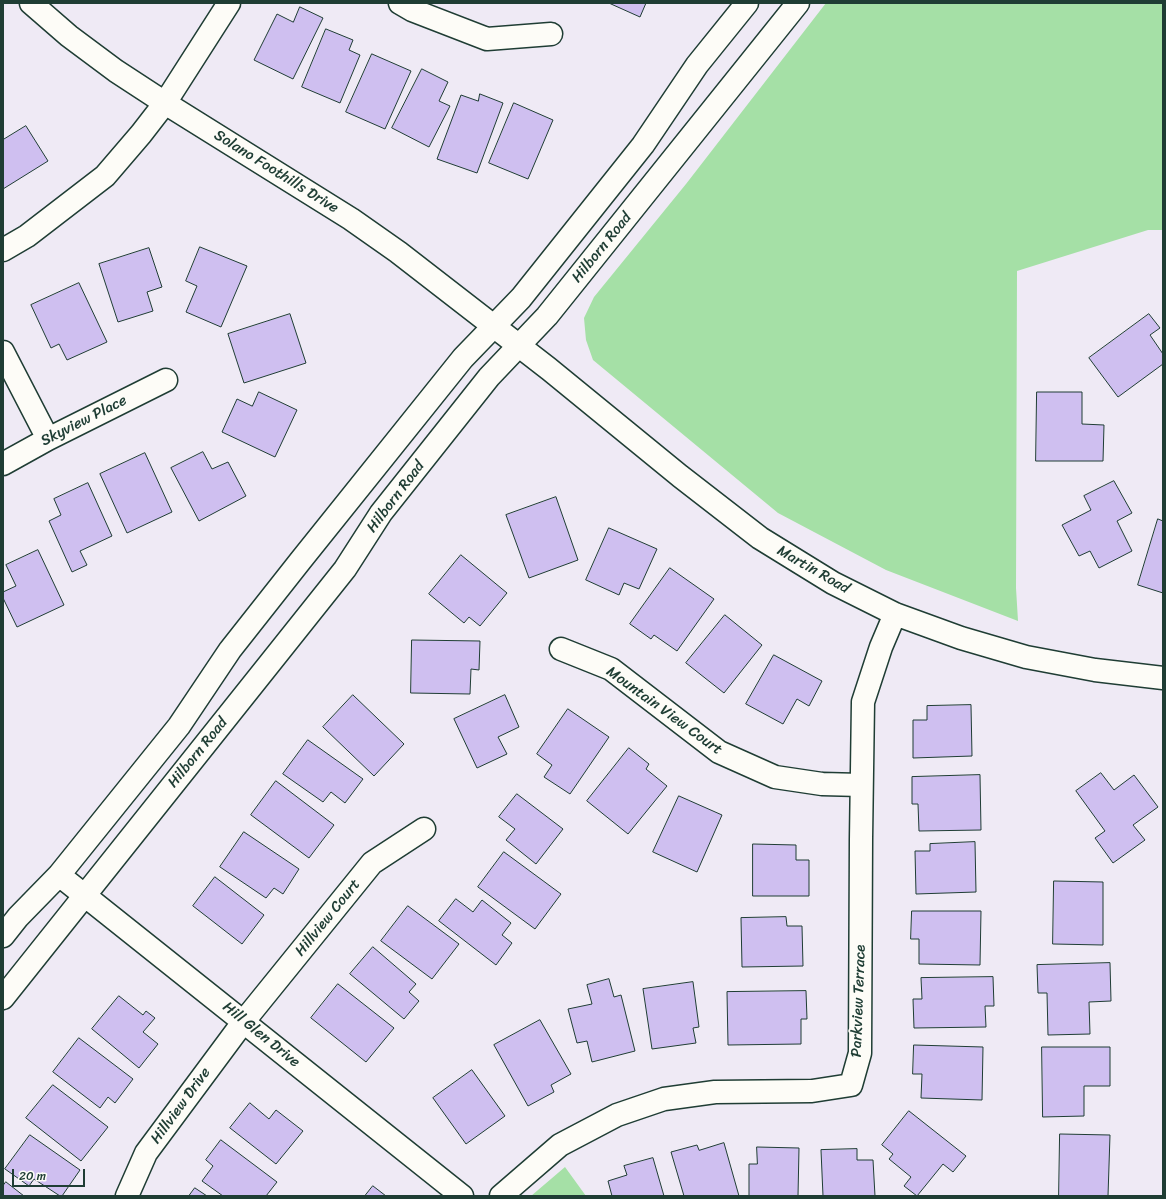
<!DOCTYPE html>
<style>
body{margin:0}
#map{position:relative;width:1166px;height:1199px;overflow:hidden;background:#efeaf5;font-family:Sriracha,sans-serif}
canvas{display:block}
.frame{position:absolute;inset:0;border:4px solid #1f3d34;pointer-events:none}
.scale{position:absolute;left:12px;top:1169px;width:73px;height:18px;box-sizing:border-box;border:2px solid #1f3d34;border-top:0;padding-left:5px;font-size:12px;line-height:14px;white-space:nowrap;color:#1f3d34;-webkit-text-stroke:3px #fdfcf7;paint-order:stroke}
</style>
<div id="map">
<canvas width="1166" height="1199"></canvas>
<div class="frame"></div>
<div class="scale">20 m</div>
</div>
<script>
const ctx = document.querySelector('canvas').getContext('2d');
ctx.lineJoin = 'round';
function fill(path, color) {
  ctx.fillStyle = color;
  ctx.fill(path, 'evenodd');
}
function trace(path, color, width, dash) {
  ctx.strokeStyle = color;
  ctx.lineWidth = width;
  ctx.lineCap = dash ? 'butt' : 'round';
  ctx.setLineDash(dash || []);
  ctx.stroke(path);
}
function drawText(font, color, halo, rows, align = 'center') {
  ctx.font = font + ' Sriracha,sans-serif';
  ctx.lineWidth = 3.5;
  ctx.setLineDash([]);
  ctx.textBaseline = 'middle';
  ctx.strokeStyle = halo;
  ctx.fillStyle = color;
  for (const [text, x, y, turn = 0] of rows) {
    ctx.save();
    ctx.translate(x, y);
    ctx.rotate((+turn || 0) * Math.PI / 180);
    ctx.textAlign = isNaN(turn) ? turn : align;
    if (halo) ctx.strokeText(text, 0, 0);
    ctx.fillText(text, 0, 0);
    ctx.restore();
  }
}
fill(new Path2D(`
 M 826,3 L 1163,3 L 1163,230 L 1148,230 L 1017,271 L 1016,588 L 1018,621 L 886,570 L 778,513 L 593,360 L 586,340 L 584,318 L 594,297 L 686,184 Z
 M 565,1167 L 586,1196 L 531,1196 Z`), '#a5e0a6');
const building = new Path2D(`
 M 612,3 L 646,3 L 640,17 L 611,4 Z
 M 300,7 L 323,18 L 293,79 L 254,60 L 277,14 L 293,22 Z
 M 326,29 L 353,40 L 349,50 L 360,55 L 340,103 L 302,87 Z
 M 372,54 L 411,71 L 385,129 L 346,112 Z
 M 422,69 L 448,82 L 439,101 L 450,106 L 429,147 L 392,128 Z
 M 480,94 L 503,103 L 477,173 L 437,159 L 461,95 L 478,101 Z
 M 514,103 L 553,120 L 528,179 L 489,163 Z
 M 26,126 L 48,161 L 3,189 L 3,140 Z
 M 200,247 L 247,266 L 221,327 L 186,312 L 197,286 L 186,281 Z
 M 149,248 L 162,287 L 147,292 L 153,311 L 118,322 L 99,264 Z
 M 79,283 L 107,342 L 67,360 L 59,344 L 51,348 L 31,305 Z
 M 290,314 L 306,363 L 244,383 L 228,334 Z
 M 1149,314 L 1160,328 L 1150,335 L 1163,354 L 1163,364 L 1118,397 L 1089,358 Z
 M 259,392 L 297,410 L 275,457 L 222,432 L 237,399 L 252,406 Z
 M 1037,392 L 1082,392 L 1082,424 L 1104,425 L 1103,461 L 1036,461 Z
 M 203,452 L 212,469 L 228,462 L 246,496 L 199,521 L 171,468 Z
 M 145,453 L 172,512 L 127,533 L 100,474 Z
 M 1114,481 L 1132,513 L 1117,521 L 1132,551 L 1099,568 L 1090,551 L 1079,556 L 1062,525 L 1091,510 L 1084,496 Z
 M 88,483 L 112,536 L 80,551 L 87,565 L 72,572 L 49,521 L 61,515 L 54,499 Z
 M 556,497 L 578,560 L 529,578 L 506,515 Z
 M 1158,519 L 1163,521 L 1163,593 L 1138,585 Z
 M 609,528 L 657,549 L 639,589 L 624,583 L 619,595 L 586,580 Z
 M 38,550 L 64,605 L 17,627 L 3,598 L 3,592 L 16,586 L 6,565 Z
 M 461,555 L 507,593 L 480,626 L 469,617 L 464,623 L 429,594 Z
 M 670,568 L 714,599 L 677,651 L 654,635 L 651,639 L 630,624 Z
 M 725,615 L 762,645 L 724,693 L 686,663 Z
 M 412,640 L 480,641 L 479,670 L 471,669 L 470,694 L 411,693 Z
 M 774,655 L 822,681 L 809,706 L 797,699 L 783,724 L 746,704 Z
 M 353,695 L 404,744 L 374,776 L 323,727 Z
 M 505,695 L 519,727 L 498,737 L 507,754 L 477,768 L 454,719 Z
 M 971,705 L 972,756 L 913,758 L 913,720 L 927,720 L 927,706 Z
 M 568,709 L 609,737 L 570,794 L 544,777 L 552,765 L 537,754 Z
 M 308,740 L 363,779 L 345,803 L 331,792 L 323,802 L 283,774 Z
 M 629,748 L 649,764 L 646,769 L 667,786 L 628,834 L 587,801 Z
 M 1101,773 L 1114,790 L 1134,775 L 1158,807 L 1133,825 L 1145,840 L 1113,863 L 1095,838 L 1105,831 L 1076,791 Z
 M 980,775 L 981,830 L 919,831 L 918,804 L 912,804 L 912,777 Z
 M 276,781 L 334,825 L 309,858 L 251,815 Z
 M 517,794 L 563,829 L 536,864 L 506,840 L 515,829 L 499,817 Z
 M 679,796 L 722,815 L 697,872 L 653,852 Z
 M 244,832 L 299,869 L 283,894 L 274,888 L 266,898 L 220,867 Z
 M 975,842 L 976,892 L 916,894 L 915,851 L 930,851 L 930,844 Z
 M 753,844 L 796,845 L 796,860 L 809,860 L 809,896 L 753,896 Z
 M 504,852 L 561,894 L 535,929 L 478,887 Z
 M 215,877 L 264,915 L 242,944 L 193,906 Z
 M 1054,881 L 1103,882 L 1103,945 L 1053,944 Z
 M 456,899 L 473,912 L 482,900 L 511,923 L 502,935 L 512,943 L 496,965 L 439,921 Z
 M 408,906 L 459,944 L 432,979 L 381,941 Z
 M 912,911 L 981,911 L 980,965 L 919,964 L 919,939 L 911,939 Z
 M 786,917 L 787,926 L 802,926 L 803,966 L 742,967 L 741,918 Z
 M 373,947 L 416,984 L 409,992 L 419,1001 L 404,1019 L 350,974 Z
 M 1110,963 L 1111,1001 L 1089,1002 L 1090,1034 L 1048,1035 L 1047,993 L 1038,993 L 1037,965 Z
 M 993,977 L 994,1006 L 985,1006 L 986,1027 L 914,1028 L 913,999 L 922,999 L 921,978 Z
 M 609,979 L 614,997 L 621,995 L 635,1051 L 592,1062 L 587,1041 L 577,1043 L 568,1009 L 592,1004 L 587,985 Z
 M 693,982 L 699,1027 L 693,1028 L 696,1043 L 652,1049 L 643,989 Z
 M 338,984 L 394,1028 L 366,1062 L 311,1018 Z
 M 806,991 L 807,1019 L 801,1019 L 801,1044 L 728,1045 L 727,992 Z
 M 119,996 L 143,1015 L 146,1011 L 155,1018 L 143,1032 L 158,1044 L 139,1068 L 92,1029 Z
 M 540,1020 L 571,1074 L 551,1085 L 554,1092 L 528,1106 L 494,1045 Z
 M 79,1038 L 133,1079 L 115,1103 L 108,1097 L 100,1108 L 53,1072 Z
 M 914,1045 L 983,1047 L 982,1100 L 921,1098 L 922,1074 L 913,1074 Z
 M 1042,1047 L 1110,1047 L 1110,1086 L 1084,1086 L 1084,1116 L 1043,1117 Z
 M 472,1070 L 505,1116 L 466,1144 L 433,1098 Z
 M 53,1085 L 108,1127 L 81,1161 L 26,1118 Z
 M 250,1103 L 269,1119 L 276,1110 L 303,1131 L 276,1164 L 230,1128 Z
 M 909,1111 L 966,1156 L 953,1172 L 943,1164 L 917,1196 L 904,1186 L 911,1177 L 889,1159 L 893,1154 L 882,1145 Z
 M 1060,1134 L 1110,1135 L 1108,1196 L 1059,1196 Z
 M 30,1135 L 80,1170 L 62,1196 L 60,1196 L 34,1179 L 29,1186 L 5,1169 Z
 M 221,1140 L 277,1182 L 266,1196 L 223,1196 L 202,1181 L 213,1166 L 206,1160 Z
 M 724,1143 L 739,1196 L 684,1196 L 671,1152 L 697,1145 L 699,1150 Z
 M 757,1147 L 799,1148 L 798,1196 L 749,1196 L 749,1164 L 757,1164 Z
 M 857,1149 L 857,1160 L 873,1160 L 875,1196 L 823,1196 L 821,1150 Z
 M 653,1158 L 664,1196 L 612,1196 L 608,1181 L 627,1175 L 624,1166 Z
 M 6,1182 L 24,1196 L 3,1196 L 3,1186 Z
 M 373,1186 L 386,1196 L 365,1196 Z
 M 195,1188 L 207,1196 L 189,1196 Z`);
fill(building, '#cfbff0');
trace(building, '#1f3d34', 1);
const minor = new Path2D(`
 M 31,3 L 69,36 L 116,71 L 165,103 L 351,219 L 398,252 L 549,369 L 680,476 L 760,538 L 833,583 L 895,614 L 961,638 L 1026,657 L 1095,670 L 1163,678
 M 400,3 L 412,10 L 487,39 L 551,34
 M 3,250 L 27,236 L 105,176 L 141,134 L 165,103 L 229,3
 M 3,352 L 48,439
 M 3,464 L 48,439 L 166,380
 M 561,649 L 611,669 L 719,752 L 775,777 L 822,784 L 861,785
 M 59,875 L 462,1196
 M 3,936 L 18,917 L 59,875 L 179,726 L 230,650 L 301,560 L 463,358 L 521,298 L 643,145 L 697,65 L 747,3
 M 3,998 L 345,569 L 381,513 L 489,377 L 547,316 L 798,3
 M 127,1196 L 146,1153 L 244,1021 L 372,863 L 424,829
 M 501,1196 L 560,1145 L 617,1115 L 664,1099 L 715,1092 L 812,1091 L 851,1085 L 860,1053 L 861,839 L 863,702 L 881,647 L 895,614`);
trace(minor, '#1f3d34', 25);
trace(minor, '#fdfcf7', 22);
drawText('15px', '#1f3d34', '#fdfcf7', [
 ["Solano Foothills Drive",276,172,32],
 ["Hilborn Road",602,248,-51],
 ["Skyview Place",84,421,-27],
 ["Hilborn Road",396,497,-53],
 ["Martin Road",813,570,30],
 ["Mountain View Court",664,711,36],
 ["Hilborn Road",198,753,-51],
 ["Hillview Court",328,918,-51],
 ["Parkview Terrace",859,1001,-88],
 ["Hill Glen Drive",261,1035,39],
 ["Hillview Drive",181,1106,-54]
]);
</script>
